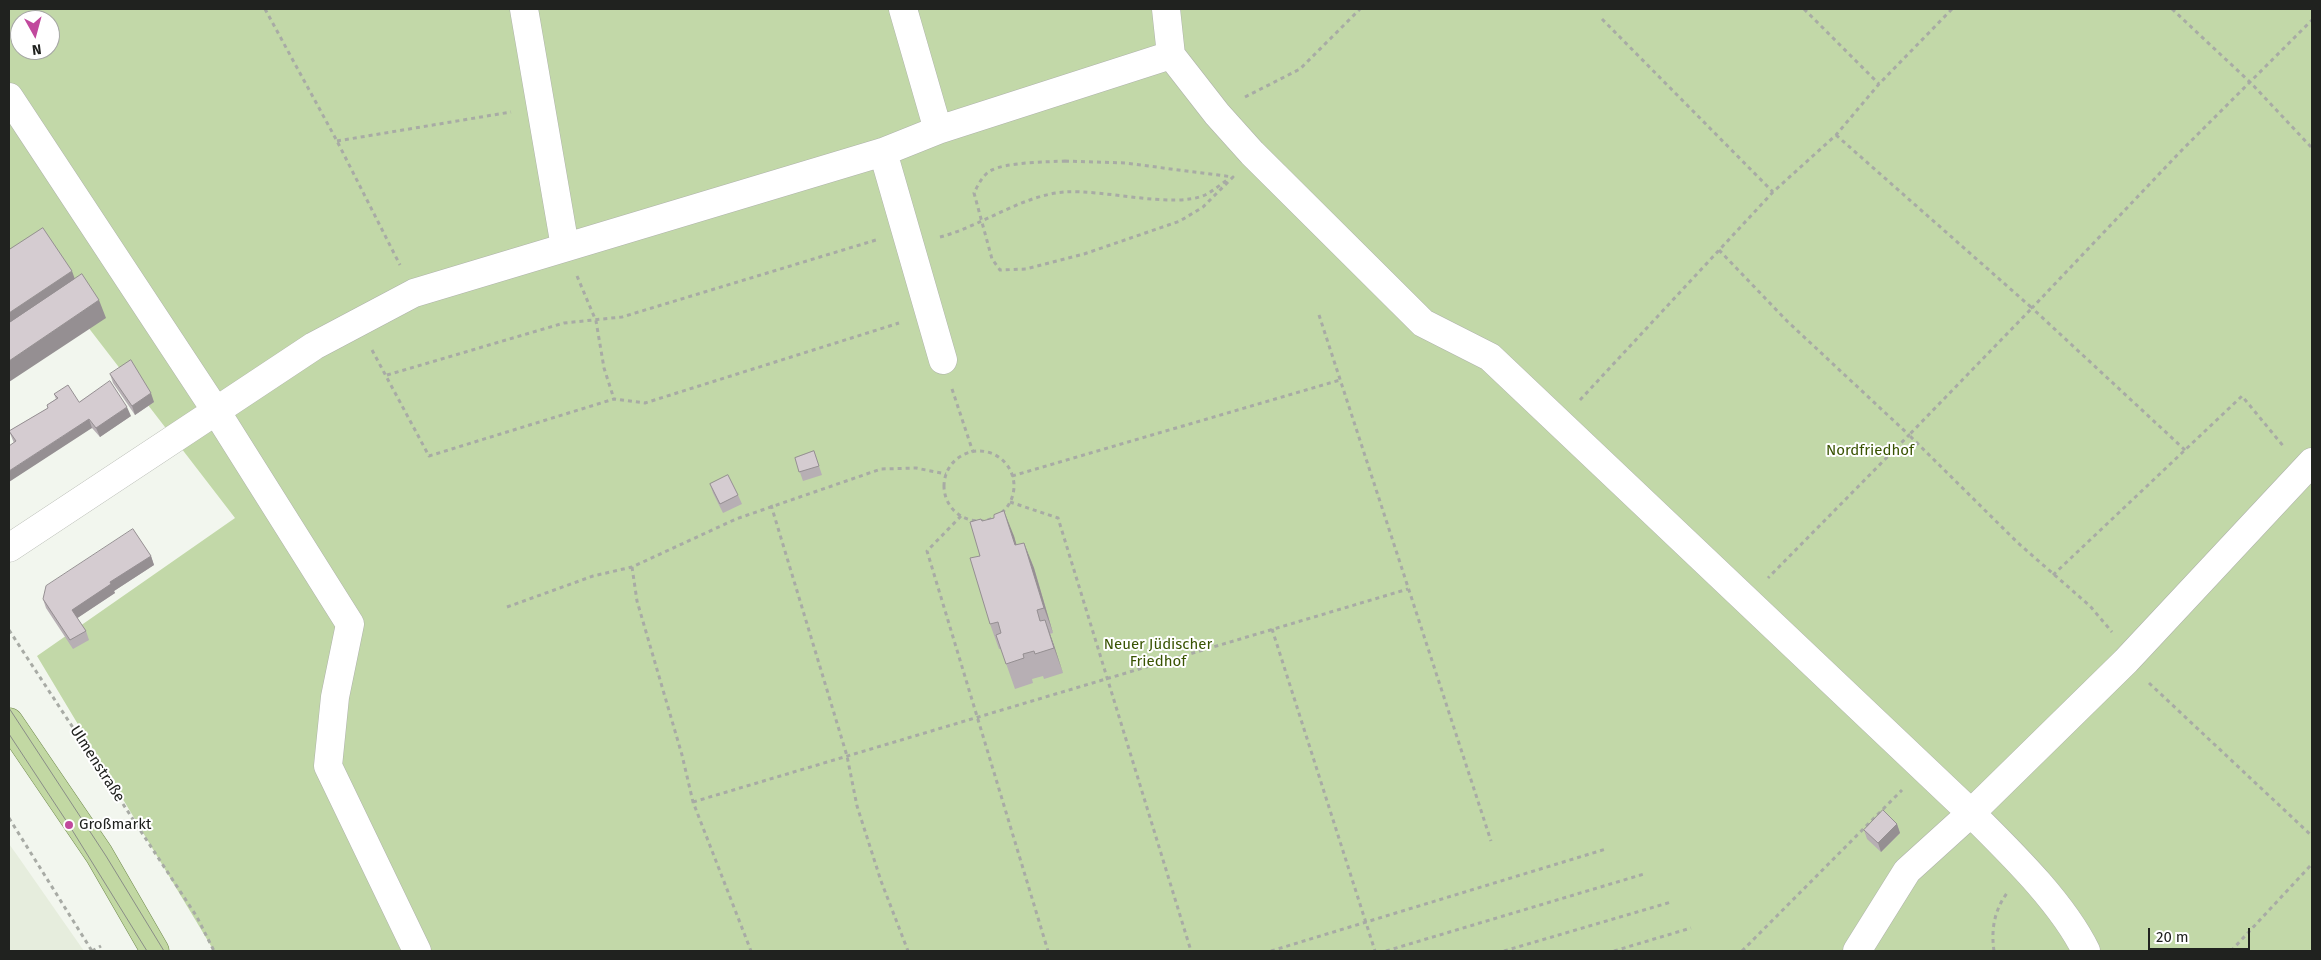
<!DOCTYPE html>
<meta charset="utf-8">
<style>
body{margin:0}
#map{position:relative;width:2321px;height:960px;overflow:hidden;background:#f2f6ee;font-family:"Fira Sans",sans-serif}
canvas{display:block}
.frame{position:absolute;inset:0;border:10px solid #20221f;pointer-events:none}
.north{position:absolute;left:10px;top:10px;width:50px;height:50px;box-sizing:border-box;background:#fff;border:1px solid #a6a7a5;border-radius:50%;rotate:173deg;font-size:14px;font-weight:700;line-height:20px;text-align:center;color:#20221f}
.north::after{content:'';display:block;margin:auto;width:18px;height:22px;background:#c1499d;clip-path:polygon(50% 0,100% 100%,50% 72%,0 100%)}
.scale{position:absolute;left:2148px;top:928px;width:102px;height:22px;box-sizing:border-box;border:2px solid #20221f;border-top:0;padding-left:6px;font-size:15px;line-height:18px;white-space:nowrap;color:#20221f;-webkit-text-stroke:4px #fff;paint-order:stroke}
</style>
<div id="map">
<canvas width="2321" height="960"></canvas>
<div class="frame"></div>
<div class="north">N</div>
<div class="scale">20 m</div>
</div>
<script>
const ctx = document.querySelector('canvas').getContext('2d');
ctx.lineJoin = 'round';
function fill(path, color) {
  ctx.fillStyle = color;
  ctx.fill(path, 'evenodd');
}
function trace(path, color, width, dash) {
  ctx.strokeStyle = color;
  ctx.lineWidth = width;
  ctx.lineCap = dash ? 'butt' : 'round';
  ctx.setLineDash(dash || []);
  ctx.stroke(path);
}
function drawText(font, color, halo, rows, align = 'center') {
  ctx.font = font + ' "Fira Sans",sans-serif';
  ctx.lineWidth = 4;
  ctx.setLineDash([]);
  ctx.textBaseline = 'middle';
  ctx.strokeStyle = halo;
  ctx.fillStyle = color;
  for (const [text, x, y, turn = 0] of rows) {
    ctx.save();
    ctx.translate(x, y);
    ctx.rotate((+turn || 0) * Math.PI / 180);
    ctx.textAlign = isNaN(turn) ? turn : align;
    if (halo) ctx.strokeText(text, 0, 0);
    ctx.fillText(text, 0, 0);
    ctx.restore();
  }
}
fill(new Path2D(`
 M 9,844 L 17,855 L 84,951 L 9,951 Z`), '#e6eddd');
fill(new Path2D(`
 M 9,9 L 2312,9 L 2312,951 L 214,951 L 37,656 L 235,518 L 81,318 L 9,370 ZM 20,20 L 50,20 L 50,50 L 20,50 Z`), '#c2d8a8');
const minor = new Path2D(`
 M 524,9 L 565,247
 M 903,9 L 938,130
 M 1166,9 L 1171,55 L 1217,114 L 1252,153 L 1423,323 L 1490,357 L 1971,813 C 2010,852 2062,902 2086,951
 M 9,97 L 216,411 L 314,346 L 414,293 L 883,152 L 938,130 L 1171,55
 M 883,152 L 943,360
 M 9,548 L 216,411 L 350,624 L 335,697 L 328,766 L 417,951
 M 1857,951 L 1907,871 L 1971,813 L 2126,661 L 2312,462`);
const major = new Path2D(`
 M 9,722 L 99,854 L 155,951`);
trace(minor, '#afb3ab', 29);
trace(major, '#6f874d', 29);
trace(new Path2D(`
 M 265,9 L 337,141 L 400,265
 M 1804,9 L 1879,84
 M 2172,9 L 2251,83 L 2312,148
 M 1602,19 L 1773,192
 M 1245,97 L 1300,69 L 1360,9
 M 1836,135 L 2032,308 L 1909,435 L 2018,543 L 2090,606 L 2112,632
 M 337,141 L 511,112
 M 1065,161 L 1125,163 L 1233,177 L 1203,207 L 1180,221 L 1084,254 L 1026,269 L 1000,270 L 992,259 L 974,193 C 978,185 982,176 990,171 C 1005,162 1047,162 1065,161 Z
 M 940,237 C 982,226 1022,195 1065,192 C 1102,189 1174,209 1205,195 C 1213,191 1220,185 1227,180
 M 1719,250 L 1787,321 L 1909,435 L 1768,578
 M 577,276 L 596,321 L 604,368 L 614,399
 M 1319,315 L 1491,841
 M 372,350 L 429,456 L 614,399 L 645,403 L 899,323
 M 387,375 L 564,323 L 622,317 L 876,240
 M 952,389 L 973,452
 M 1580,400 L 1773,192 L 1836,135 L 1879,84 L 1952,9
 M 2185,450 L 2032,308 L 2180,152 L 2312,20
 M944 486a35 35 0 1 1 70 0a35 35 0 1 1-70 0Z
 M 1012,476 L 1340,380
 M 1010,502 L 1058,518 L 1191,951
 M 771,505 L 847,756 L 857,806 L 881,881 L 908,951
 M 961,516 L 927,551 L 1048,951
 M 632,567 L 637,601 L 682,755 L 693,802 L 751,951
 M 2053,575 L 2242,396 L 2284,447
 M 507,607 L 593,576 L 632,567 L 736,519 L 881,469 L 916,468 L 946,474
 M 1272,629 L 1375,951
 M 9,630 L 197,917 L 214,951
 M 2149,683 L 2312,836
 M 693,802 L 1408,589
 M 9,818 L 92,951
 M 92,951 L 101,946
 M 1271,951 L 1606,849
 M 1386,951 L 1644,874
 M 1504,951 L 1671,902
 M 1614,951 L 1691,928
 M 1742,951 L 1902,790
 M 1994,951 C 1991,930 1994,911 2007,893
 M 2231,951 L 2312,864`), '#a8aba5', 3, [4, 4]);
trace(minor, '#fff', 28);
trace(major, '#c2d8a3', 28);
trace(new Path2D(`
 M 9,708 L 106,856 L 164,951
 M 9,734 L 69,825 L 147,951`), '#8a8d88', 1);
fill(new Path2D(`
 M 110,374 L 154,402 L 135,415 L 113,383 Z
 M 54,394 L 79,402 L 131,416 L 100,437 L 92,428 L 14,443 L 9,431 L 48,408 L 47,405 L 56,399 Z
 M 814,451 L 822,475 L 803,481 L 795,458 Z
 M 710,484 L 738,495 L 742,504 L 723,513 L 713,493 Z
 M 982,521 L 1014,536 L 1016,545 L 1024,543 L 1034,568 L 1053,633 L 1050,634 L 1063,673 L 1044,679 L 1043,676 L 1032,679 L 1033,683 L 1015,689 L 1001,649 L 999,649 L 990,624 L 980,556 Z
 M 151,556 L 154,565 L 114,591 L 115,593 L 77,618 L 86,631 L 89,640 L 73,649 L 46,608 L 43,599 Z
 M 1897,824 L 1900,833 L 1881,852 L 1867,839 L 1864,830 Z`), '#b7afb4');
fill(new Path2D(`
 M 72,271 L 81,296 L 9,345 L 9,313 Z
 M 99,300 L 106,318 L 9,382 L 9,361 Z
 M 151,393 L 154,402 L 135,415 L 132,406 Z
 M 127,407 L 131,416 L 100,437 L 96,428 Z
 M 89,419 L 92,428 L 9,482 L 9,471 Z
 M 1004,511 L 1014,536 L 1024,570 L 1015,545 Z
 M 1024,543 L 1034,568 L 1053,633 L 1044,608 Z
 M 151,556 L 154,565 L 114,591 L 115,593 L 76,619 L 72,610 L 110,582 Z
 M 1045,620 L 1054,645 L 1063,673 L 1054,648 Z
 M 1897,824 L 1900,833 L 1881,852 L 1878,843 Z`), '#958f92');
const building = new Path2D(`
 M 43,228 L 72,271 L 9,313 L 9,250 Z
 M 82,274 L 99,300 L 9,361 L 9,323 Z
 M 131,360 L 151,393 L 132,406 L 110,374 Z
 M 110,381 L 127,407 L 96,428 L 89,419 L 9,471 L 9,446 L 16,441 L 9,431 L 48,408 L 47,405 L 58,398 L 54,394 L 68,385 L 79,402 Z
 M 814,451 L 819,466 L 799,472 L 795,458 Z
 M 728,475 L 738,495 L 720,504 L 710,484 Z
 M 1004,511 L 1015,545 L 1024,543 L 1044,608 L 1037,610 L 1040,621 L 1045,620 L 1054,648 L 1035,654 L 1034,651 L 1023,654 L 1024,658 L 1006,664 L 996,635 L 1001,633 L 998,622 L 990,624 L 970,558 L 980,556 L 970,522 L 981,519 L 982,521 L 994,518 L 994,515 Z
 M 133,529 L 151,556 L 110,582 L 111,584 L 72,610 L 86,631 L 70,640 L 43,599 L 46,586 Z
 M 1883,810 L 1897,824 L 1878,843 L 1864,830 Z`);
fill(building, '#d5ccd1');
trace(building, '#958f92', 1);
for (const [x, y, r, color] of [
 [69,825,5,"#c1499d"]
]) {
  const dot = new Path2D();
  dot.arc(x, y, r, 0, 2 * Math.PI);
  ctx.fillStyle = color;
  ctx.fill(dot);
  trace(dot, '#fff', 2);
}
drawText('15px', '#395302', '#fff', [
 ["Nordfriedhof",1870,451],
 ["Neuer Jüdischer",1158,645],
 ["Friedhof",1158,662]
]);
drawText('15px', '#20221f', '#fff', [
 ["Ulmenstraße",97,764,57]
]);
drawText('15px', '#20221f', '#fff', [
 ["Großmarkt",79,825]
], 'left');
</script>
